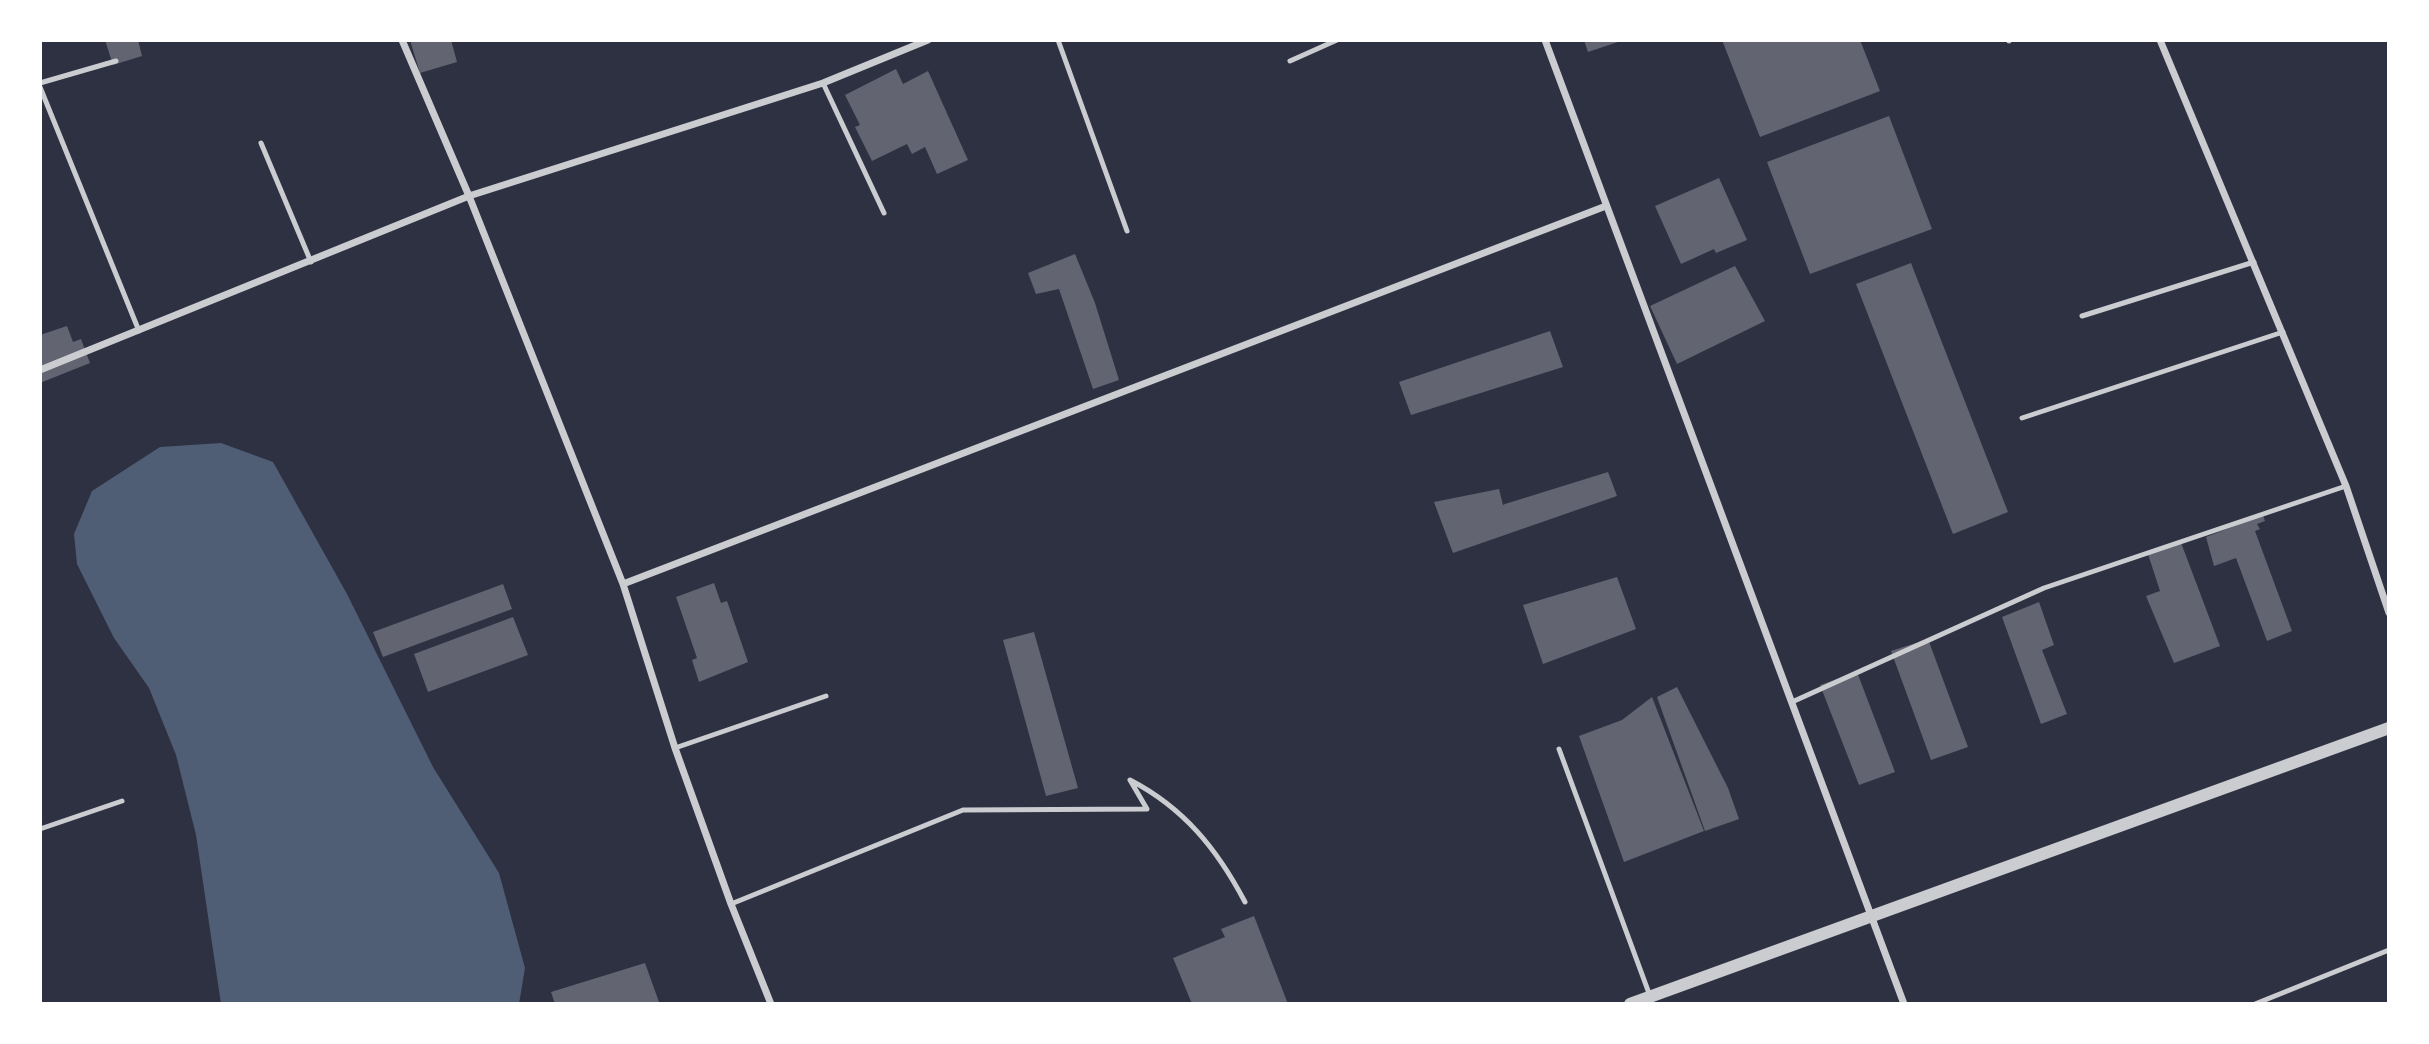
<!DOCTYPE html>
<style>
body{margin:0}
#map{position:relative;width:2429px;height:1044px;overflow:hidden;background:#2d3142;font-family:"DM Sans",sans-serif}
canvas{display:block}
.frame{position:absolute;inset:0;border:42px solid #fff;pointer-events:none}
</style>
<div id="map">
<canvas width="2429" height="1044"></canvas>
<div class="frame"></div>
</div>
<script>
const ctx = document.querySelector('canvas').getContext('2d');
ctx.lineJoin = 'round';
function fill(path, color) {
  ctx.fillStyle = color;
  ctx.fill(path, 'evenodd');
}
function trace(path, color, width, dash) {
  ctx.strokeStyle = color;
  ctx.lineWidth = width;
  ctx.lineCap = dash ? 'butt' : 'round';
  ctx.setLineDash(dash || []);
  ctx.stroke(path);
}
fill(new Path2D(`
 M 221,443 L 273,462 L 347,594 L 433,767 L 499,873 L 525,968 L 519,1004 L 221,1004 L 196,835 L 176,755 L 149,688 L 114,638 L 77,564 L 74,534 L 92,491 L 160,447 Z`), '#4f5d75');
fill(new Path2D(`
 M 105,40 L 138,40 L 142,56 L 113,65 Z
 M 410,40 L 451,40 L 457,62 L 420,73 Z
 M 1584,40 L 1621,40 L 1621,41 L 1588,52 Z
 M 1722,40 L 1860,40 L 1880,91 L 1760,137 Z
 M 896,69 L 903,84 L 928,71 L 968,160 L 937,174 L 925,147 L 912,154 L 907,144 L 872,161 L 855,127 L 860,125 L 845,95 Z
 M 1889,116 L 1932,229 L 1810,274 L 1767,162 Z
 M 1719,178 L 1747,240 L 1716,253 L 1714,249 L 1681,264 L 1655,206 Z
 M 1075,254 L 1095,303 L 1119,380 L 1093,389 L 1059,289 L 1036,294 L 1028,273 Z
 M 1911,263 L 2008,512 L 1953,534 L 1856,284 Z
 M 1735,266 L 1765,321 L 1677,364 L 1650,306 Z
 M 67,326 L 73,342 L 81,339 L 90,363 L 40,383 L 40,335 Z
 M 1550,331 L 1563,367 L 1411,415 L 1399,382 Z
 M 1608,472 L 1617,496 L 1453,553 L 1434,502 L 1499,489 L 1503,505 L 1505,504 Z
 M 2263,515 L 2265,521 L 2257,524 L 2260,529 L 2255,531 L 2292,631 L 2267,641 L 2236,558 L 2214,566 L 2206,537 Z
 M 2180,540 L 2220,646 L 2174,663 L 2146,596 L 2160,591 L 2147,551 Z
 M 1617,577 L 1636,629 L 1543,664 L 1523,605 Z
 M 714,583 L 721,603 L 727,601 L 748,662 L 699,682 L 692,660 L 697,658 L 676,597 Z
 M 503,584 L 512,609 L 383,657 L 373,632 Z
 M 2039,602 L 2054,645 L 2042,650 L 2067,714 L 2041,724 L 2002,617 Z
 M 513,617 L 528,655 L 428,692 L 414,654 Z
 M 1034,632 L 1078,788 L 1046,796 L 1003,640 Z
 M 1928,639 L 1968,747 L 1931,760 L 1891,651 Z
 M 1857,672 L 1895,772 L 1859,785 L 1820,685 Z
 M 1677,687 L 1728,788 L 1739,819 L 1705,831 L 1657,697 Z
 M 1652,697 L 1704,831 L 1624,862 L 1579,736 L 1622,720 Z
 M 1254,916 L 1288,1004 L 1192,1004 L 1173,958 L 1225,937 L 1221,929 Z
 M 645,963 L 659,1002 L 654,1004 L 555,1004 L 551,992 Z`), '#626471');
trace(new Path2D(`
 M 1058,40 L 1127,231
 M 2009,41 L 2009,40
 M 1290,61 L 1337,40
 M 40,83 L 116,61
 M 823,83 L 884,213
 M 40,87 L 139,331
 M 261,143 L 311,262
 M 2082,316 L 2254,262
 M 2022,418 L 2283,332
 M 1792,702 L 2044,588 L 2346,486
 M 675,748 L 826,696
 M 1559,749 L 1650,996
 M 40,829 L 122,801
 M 731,904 L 963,810 L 1147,809 L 1130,780 C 1184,808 1217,849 1245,902
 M 2255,1004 L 2389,950`), '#caccd0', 5);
trace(new Path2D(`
 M 402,40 L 469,196 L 623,584 L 675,748 L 731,904 L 771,1004
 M 1545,40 L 1904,1004
 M 2160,40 L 2346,486 L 2389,613
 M 40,370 L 469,196 L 823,83 L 928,40
 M 623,584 L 1606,206`), '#caccd0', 7);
trace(new Path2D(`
 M 1630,1004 L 2389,728`), '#caccd0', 12);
</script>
